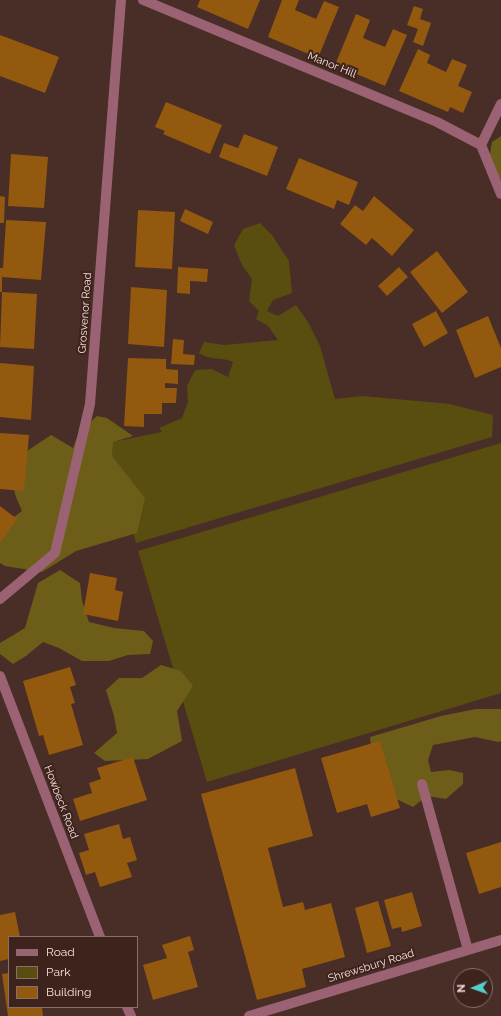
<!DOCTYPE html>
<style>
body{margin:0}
#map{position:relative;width:501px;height:1016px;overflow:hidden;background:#492d27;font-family:Raleway,sans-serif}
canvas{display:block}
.legend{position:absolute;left:8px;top:936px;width:130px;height:72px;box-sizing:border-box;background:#3e231d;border:1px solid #876f6a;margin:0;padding:5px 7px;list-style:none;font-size:12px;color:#f5e2de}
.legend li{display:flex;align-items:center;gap:8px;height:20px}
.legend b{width:20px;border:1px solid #876f6a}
.north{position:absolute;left:453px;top:968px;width:40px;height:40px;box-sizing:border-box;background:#3e231d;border:1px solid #876f6a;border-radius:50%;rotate:268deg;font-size:11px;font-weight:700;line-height:16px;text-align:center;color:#f5e2de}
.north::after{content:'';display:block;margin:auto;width:14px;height:18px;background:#52cdcd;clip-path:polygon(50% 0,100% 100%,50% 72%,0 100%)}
</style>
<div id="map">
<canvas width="501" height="1016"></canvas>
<ul class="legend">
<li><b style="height:5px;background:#9b6273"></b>Road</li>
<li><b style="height:11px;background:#594d10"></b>Park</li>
<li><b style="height:11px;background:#93590e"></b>Building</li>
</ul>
<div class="north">N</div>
</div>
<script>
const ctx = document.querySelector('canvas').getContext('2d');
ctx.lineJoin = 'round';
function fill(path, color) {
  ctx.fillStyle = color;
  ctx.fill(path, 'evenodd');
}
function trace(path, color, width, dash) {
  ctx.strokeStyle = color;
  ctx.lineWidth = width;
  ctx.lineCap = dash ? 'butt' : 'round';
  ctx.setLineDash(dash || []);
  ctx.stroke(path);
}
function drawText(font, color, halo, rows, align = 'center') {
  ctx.font = font + ' Raleway,sans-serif';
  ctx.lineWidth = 4;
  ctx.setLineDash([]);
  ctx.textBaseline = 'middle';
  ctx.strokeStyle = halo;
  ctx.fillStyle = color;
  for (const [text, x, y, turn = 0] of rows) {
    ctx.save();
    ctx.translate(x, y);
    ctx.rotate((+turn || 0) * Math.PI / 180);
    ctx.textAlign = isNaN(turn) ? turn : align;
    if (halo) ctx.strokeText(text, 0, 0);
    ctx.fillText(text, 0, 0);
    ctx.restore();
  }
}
fill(new Path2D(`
 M 260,223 L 272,235 L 289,261 L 292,293 L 273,300 L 267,311 L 278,316 L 296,305 L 308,322 L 320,346 L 335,399 L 363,396 L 450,404 L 493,415 L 492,437 L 136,543 L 107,443 L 162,432 L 159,428 L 182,418 L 188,402 L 187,386 L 195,370 L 212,369 L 228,377 L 233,362 C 220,356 214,362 199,353 L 204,342 L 224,345 L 278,340 L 268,326 L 256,319 L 259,311 L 249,301 L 252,279 L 242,265 L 234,245 L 243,229 Z
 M 501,443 L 501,693 L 207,782 L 138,551 Z`), '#594d10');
fill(new Path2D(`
 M 501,136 L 501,179 L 488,167 L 492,142 Z
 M 97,416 L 107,418 L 133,436 L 113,442 L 112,456 L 145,498 L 137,533 L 76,551 L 42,572 L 5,566 L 0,563 L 0,527 L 22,511 L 16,497 L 10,476 L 24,453 L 51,435 L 73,448 L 79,432 Z
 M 60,570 L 80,583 L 82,601 L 89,622 L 114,628 L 144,631 L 153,641 L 150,654 L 128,655 L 109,661 L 82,661 L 59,648 L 43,642 L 26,656 L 13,664 L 0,654 L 0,643 L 25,628 L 38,583 Z
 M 161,665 L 181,671 L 193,686 L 177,711 L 182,741 L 148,759 L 105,761 L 94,753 L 117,733 L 114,716 L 106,690 L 119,678 L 142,678 Z
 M 476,709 L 501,709 L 501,741 L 498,742 L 475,737 L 433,745 L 428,760 L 431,772 L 449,770 L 463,773 L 463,784 L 446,799 L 427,796 L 413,807 L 392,797 L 372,756 L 370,737 L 441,716 Z`), '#6c5e18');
fill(new Path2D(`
 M 200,0 L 260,0 L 248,29 L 197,7 Z
 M 282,0 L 299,0 L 295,10 L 316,19 L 324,1 L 339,7 L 318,58 L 268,37 Z
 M 414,6 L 423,9 L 420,19 L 431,23 L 423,46 L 413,42 L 418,29 L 407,25 Z
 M 356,14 L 370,20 L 363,38 L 385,47 L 393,29 L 407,35 L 385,86 L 335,65 Z
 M 0,35 L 59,57 L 45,93 L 0,76 Z
 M 418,49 L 430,55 L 427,63 L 446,72 L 452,59 L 467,65 L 458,86 L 472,92 L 463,113 L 450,107 L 448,112 L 399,91 Z
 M 166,102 L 222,125 L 210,154 L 163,134 L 165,131 L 155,127 Z
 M 244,134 L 278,147 L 267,176 L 219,157 L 224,143 L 238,148 Z
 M 11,154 L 48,157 L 44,208 L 8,206 Z
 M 299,158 L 358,182 L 349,205 L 337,200 L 334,209 L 286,189 Z
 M 0,196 L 5,197 L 4,223 L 0,223 Z
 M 374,196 L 414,230 L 392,256 L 372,238 L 366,245 L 340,224 L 355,205 L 363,211 Z
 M 185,209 L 213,222 L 208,234 L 180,221 Z
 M 138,210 L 175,212 L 172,269 L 135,267 Z
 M 6,220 L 46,222 L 41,280 L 2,277 L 2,292 L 0,292 L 0,268 L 3,268 Z
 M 437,251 L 468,292 L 442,313 L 410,272 Z
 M 178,267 L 208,269 L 207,282 L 190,281 L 190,294 L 177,293 Z
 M 399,267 L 408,277 L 387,296 L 378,286 Z
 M 131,287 L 167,290 L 164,347 L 128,344 Z
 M 2,292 L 37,294 L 34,349 L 0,347 Z
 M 436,311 L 448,333 L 424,347 L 412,324 Z
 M 488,316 L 501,348 L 501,367 L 475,378 L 456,330 Z
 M 173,339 L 184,340 L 183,354 L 195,355 L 194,365 L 171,364 Z
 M 128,358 L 166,359 L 166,369 L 178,370 L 178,384 L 165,383 L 165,388 L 177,388 L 176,403 L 162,403 L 162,414 L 144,414 L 144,427 L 124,426 Z
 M 0,363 L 34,366 L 31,420 L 0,417 Z
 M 0,433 L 29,435 L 24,491 L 0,489 Z
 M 0,506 L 17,519 L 0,543 Z
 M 90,573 L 117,578 L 115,590 L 123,592 L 118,621 L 83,614 Z
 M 70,667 L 76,685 L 70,687 L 75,703 L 71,704 L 83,745 L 49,755 L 43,735 L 39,736 L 23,681 Z
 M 380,741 L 400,808 L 371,817 L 367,804 L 337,813 L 321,758 Z
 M 133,757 L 147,800 L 80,821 L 73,799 L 92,793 L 89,783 L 101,779 L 97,768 Z
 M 295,768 L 313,836 L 268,848 L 283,907 L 303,902 L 305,910 L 331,903 L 345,957 L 302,969 L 306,987 L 257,1000 L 201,794 Z
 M 119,824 L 123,839 L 130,837 L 137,860 L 127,863 L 132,877 L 100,887 L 95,872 L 86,875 L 79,853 L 89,850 L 84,834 Z
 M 501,842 L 501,887 L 479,894 L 466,853 Z
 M 412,892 L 422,926 L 402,932 L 401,927 L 392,929 L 384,900 Z
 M 378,901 L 391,946 L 367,953 L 355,908 Z
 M 15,912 L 20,937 L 9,937 L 9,959 L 0,961 L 0,915 Z
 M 190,936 L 194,950 L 188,952 L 198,987 L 153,1000 L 143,965 L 167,958 L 162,945 Z
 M 9,973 L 9,1007 L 42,1007 L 43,1016 L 8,1016 L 2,974 Z`), '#93590e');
trace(new Path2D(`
 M 143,0 L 437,122 L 481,145 L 501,194
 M 481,145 L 501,104
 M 0,599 L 55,553 L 90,404 L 121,0
 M 0,676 L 100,937
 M 422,784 L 468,950
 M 127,1007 L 131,1016
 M 249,1016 L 501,940`), '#9b6273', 10);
drawText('11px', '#f5e2de', '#3e231d', [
 ["Manor Hill",332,65,22],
 ["Grosvenor Road",85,313,-86],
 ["Howbeck Road",61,802,69],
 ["Shrewsbury Road",371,966,-17]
]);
</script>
